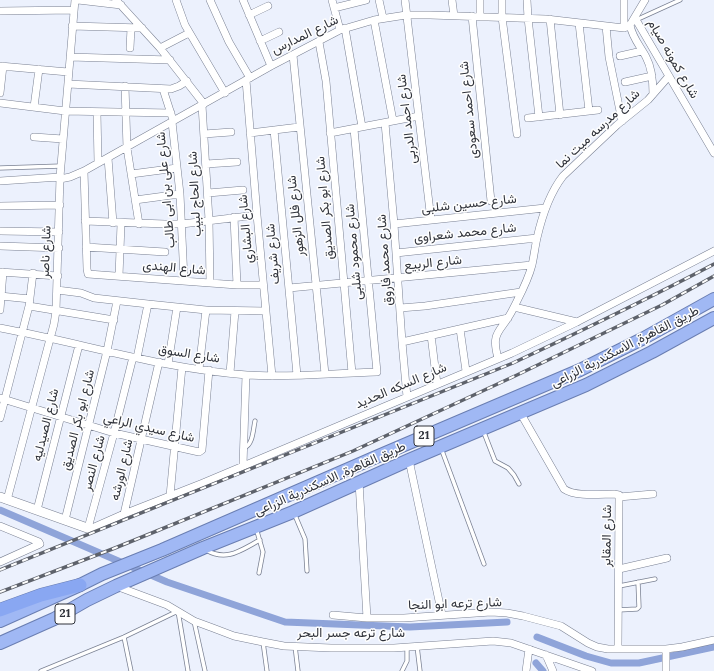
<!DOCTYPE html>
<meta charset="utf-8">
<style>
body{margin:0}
canvas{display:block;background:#ecf1fd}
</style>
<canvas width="714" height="671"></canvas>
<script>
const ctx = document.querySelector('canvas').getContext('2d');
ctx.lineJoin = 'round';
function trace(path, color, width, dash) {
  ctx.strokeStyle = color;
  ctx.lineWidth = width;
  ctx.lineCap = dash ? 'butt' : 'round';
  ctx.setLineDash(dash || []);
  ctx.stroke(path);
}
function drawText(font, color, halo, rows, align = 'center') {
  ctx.font = font + ' Lora,Vazirmatn,serif';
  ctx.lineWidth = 3;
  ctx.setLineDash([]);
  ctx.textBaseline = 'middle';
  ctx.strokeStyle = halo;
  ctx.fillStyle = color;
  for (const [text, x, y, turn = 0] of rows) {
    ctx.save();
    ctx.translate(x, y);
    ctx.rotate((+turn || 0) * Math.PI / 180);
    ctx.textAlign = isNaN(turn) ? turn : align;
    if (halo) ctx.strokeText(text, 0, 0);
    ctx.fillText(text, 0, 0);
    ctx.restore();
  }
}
trace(new Path2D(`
 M 0,510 L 167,582 L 285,622 L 410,627 L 507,622
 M 537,637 L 586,656 L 611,663 L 639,663 L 714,647
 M 536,663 L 543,671`), '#8fa4d9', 7);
const service = new Path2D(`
 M 636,20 L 680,0
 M 0,168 L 61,166
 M 483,430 L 495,461 L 508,468 L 514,475 L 519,484
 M 244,448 C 253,445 253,430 255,421
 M 441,448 L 484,564
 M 294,513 L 305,539 L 307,571
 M 256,528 L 263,552 L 259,573
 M 206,550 C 227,562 241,550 260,540
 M 619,586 L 655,579
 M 618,610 L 637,609 L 639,607 L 638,582
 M 194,621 L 205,671
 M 124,637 L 131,671
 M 263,642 L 267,671
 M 295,646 L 298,671
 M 417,646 L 420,671
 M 41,671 L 124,637 L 178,611 L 188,671
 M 402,671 L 407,661 L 407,647`);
const minor = new Path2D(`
 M 78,0 L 121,5
 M 116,0 L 160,48 L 204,104
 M 176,0 L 185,25 L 225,93
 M 210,0 L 229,42 L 250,78
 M 243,0 L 271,66
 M 332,0 L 340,30
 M 379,0 L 383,18
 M 405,0 L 431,220
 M 452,0 L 454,16
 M 480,0 L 480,17
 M 502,0 L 502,17 L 517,134
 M 527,0 L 528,18 L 539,117
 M 624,0 L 624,28
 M 334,8 L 366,0
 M 0,11 L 74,10
 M 249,15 L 268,6
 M 472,16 L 491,201
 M 635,18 L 714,153
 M 550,19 L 560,115
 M 374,20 L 393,121
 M 579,23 L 589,111
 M 630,25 C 632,37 640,46 646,57 C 652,68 653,81 653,94
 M 72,26 L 142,28
 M 606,26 L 609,57 L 622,121
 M 345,28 L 362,127
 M 260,41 L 279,32
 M 319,42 L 326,81 L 352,373
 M 130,48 L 131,28
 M 160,48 L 189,33
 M 293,55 L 325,374
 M 620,56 L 642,51
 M 70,57 L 170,60
 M 0,66 L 68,72
 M 246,80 L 257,215 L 272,376
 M 625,82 L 652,76
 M 68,84 L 171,89 L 179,86 L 187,81
 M 125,86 L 127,148 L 139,224
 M 163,89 L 172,117
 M 0,93 L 3,66
 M 0,103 L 65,111 L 171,113
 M 202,105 L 209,220 L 210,283
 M 34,107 L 39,69
 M 97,112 L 98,163
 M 528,118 L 598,110
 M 172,122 L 180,194 L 184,280
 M 385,123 L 394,224 L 402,342 L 407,397
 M 274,130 L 297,375
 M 250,133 L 299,127
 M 330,133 L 419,116
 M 204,134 L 231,132
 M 34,137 L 63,139
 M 108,158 L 113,223
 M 206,164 L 237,162
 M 84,171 L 87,269 L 88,274 L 237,285 L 263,285
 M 131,174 L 177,168
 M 60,179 L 70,177 L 84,171 L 271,66 L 340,30 L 374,20 L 406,15 L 430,15 L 546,19 L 624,28 L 630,25 L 645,0
 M 0,181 L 60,177
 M 208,193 L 243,190
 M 135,200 L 180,194
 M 0,206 L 60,205
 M 234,217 L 237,285
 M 85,221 L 165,224 L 182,224 L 257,215
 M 394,224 L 545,208
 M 0,231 L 59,232
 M 0,246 L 59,248
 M 86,247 L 165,252
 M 396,253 L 537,238
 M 0,272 L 58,276
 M 119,276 L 121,224
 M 289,288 L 532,265
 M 57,290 L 81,293 L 94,298 L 148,304 L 206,310 L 266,311
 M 0,296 L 30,299
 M 29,306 L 114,320
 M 514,307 L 577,322
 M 400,308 L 425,306 L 521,292
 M 0,310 L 3,272
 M 0,328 C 82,343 163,369 247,375 C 290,378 334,373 377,372 L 354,129
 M 460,329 L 466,371
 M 431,335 L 437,384
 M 402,342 L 508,318
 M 137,358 L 148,304
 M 498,358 C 490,330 502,332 513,309 C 520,295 528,281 532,265 C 534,256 535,247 537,238 C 542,216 549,194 563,176 L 617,125 L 648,100 L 669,76
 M 168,364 L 177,307
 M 199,369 L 206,310
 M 230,373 L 235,311
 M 0,398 L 114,433 L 199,452 L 202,450 L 209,370
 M 521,414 L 564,489 C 575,497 601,494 614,494 L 619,495 L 619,497 L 618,649
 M 0,418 L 29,306 L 33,273
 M 409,460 L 442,615
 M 243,465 L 246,375
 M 359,482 L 367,618
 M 170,496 L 182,367
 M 619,497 L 653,494
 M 7,500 L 54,324 L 56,311 L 60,177 L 75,0
 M 37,510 L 79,345
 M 124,514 L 159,362
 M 65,520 L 107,351 L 117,301
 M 0,526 L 39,542 L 40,544 L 0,562
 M 88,528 L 114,433 L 133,357
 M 90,529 L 124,514 L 203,483 L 512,353 L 577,322 L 714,251
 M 619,569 L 667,558
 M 116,586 L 167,605 L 194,621 L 213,628 L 234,636 L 263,642 L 284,646 L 331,648 L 394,648 L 493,641 L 511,643 L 592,671
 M 333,615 L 367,618 L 404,618 L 491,612 L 507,613 L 523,616 L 561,626 L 588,643 L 597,647 L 608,649 L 666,649 L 682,647 L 714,640
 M 546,655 L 553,671
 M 526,671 L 529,649
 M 666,671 L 666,649`);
const tertiary = new Path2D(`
 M 0,497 L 90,529`);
const trunk = new Path2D(`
 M 0,621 L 80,585 L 102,574 L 162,550 L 376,457 L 580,370 L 644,338 L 714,299
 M 0,643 L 54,619 L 87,600 L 116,586 L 203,548 L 293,512 L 409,460 L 586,385 L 652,352 L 714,318`);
const motorway = new Path2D(`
 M 0,610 L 41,595 L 80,585`);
trace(service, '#7a8193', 5);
trace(minor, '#7a8193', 8);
trace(tertiary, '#7a8193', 10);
trace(trunk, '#6a7eb2', 14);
trace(motorway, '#6a7eb2', 14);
trace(service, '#fff', 3.5);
trace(minor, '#fff', 7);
trace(tertiary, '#fff', 9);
trace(trunk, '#a0b8f4', 12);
trace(motorway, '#89a7f2', 13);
const rail = new Path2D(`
 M 0,570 L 513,363 C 581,331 648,299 714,264
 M 0,592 L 115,548 L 353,451 L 517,375 L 662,305 L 714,276`);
trace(rail, '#5e626b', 3.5);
trace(rail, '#fefefe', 2, [6]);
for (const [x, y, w] of [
 [424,436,20],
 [65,614,20]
]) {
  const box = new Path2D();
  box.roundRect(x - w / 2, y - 10, w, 20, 3);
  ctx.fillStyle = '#fefefe';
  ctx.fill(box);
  trace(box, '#30333b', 1);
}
drawText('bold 12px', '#30333b', null, [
 ["21",424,436],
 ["21",65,614]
]);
drawText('13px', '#30333b', '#fefefe', [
 ["شارع المدارس",305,35,-26],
 ["شارع كمونه صيام",673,59,60],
 ["شارع احمد سعودى",469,110,-96],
 ["شارع احمد الدربى",407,119,-97],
 ["شارع مدرسه ميت نما",598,129,-43],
 ["شارع على بن ابى طالب",166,190,-95],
 ["شارع الحاج لبيب",195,194,-93],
 ["شارع حسين شلبى",469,204,-6],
 ["شارع ابو بكر الصديق",325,208,-95],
 ["شارع فلل الزهور",296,216,-96],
 ["شارع البشاري",246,229,-95],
 ["شارع محمد شعراوى",465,233,-6],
 ["شارع ناصر",46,252,-88],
 ["شارع محمود شلبى",354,252,-95],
 ["شارع شريف",273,254,-95],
 ["شارع محمد فاروق",385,260,-94],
 ["شارع الربيع",433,263,-6],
 ["شارع الهندى",174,268,5],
 ["طريق القاهرة, الاسكندرية الزراعى",625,347,-27],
 ["شارع السوق",189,354,9],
 ["شارع السكه الحديد",401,386,-23],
 ["شارع ابو بكر الصديق",78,420,-76],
 ["شارع الصيدليه",46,425,-76],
 ["شارع سيدي الراعي",149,428,13],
 ["شارع النصر",94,463,-75],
 ["شارع الورشه",122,470,-77],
 ["طريق القاهرة, الاسكندرية الزراعى",330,479,-24],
 ["شارع المقابر",607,536,-89],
 ["شارع ترعه ابو النجا",455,604,-2],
 ["شارع ترعه جسر البحر",351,633]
]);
</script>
